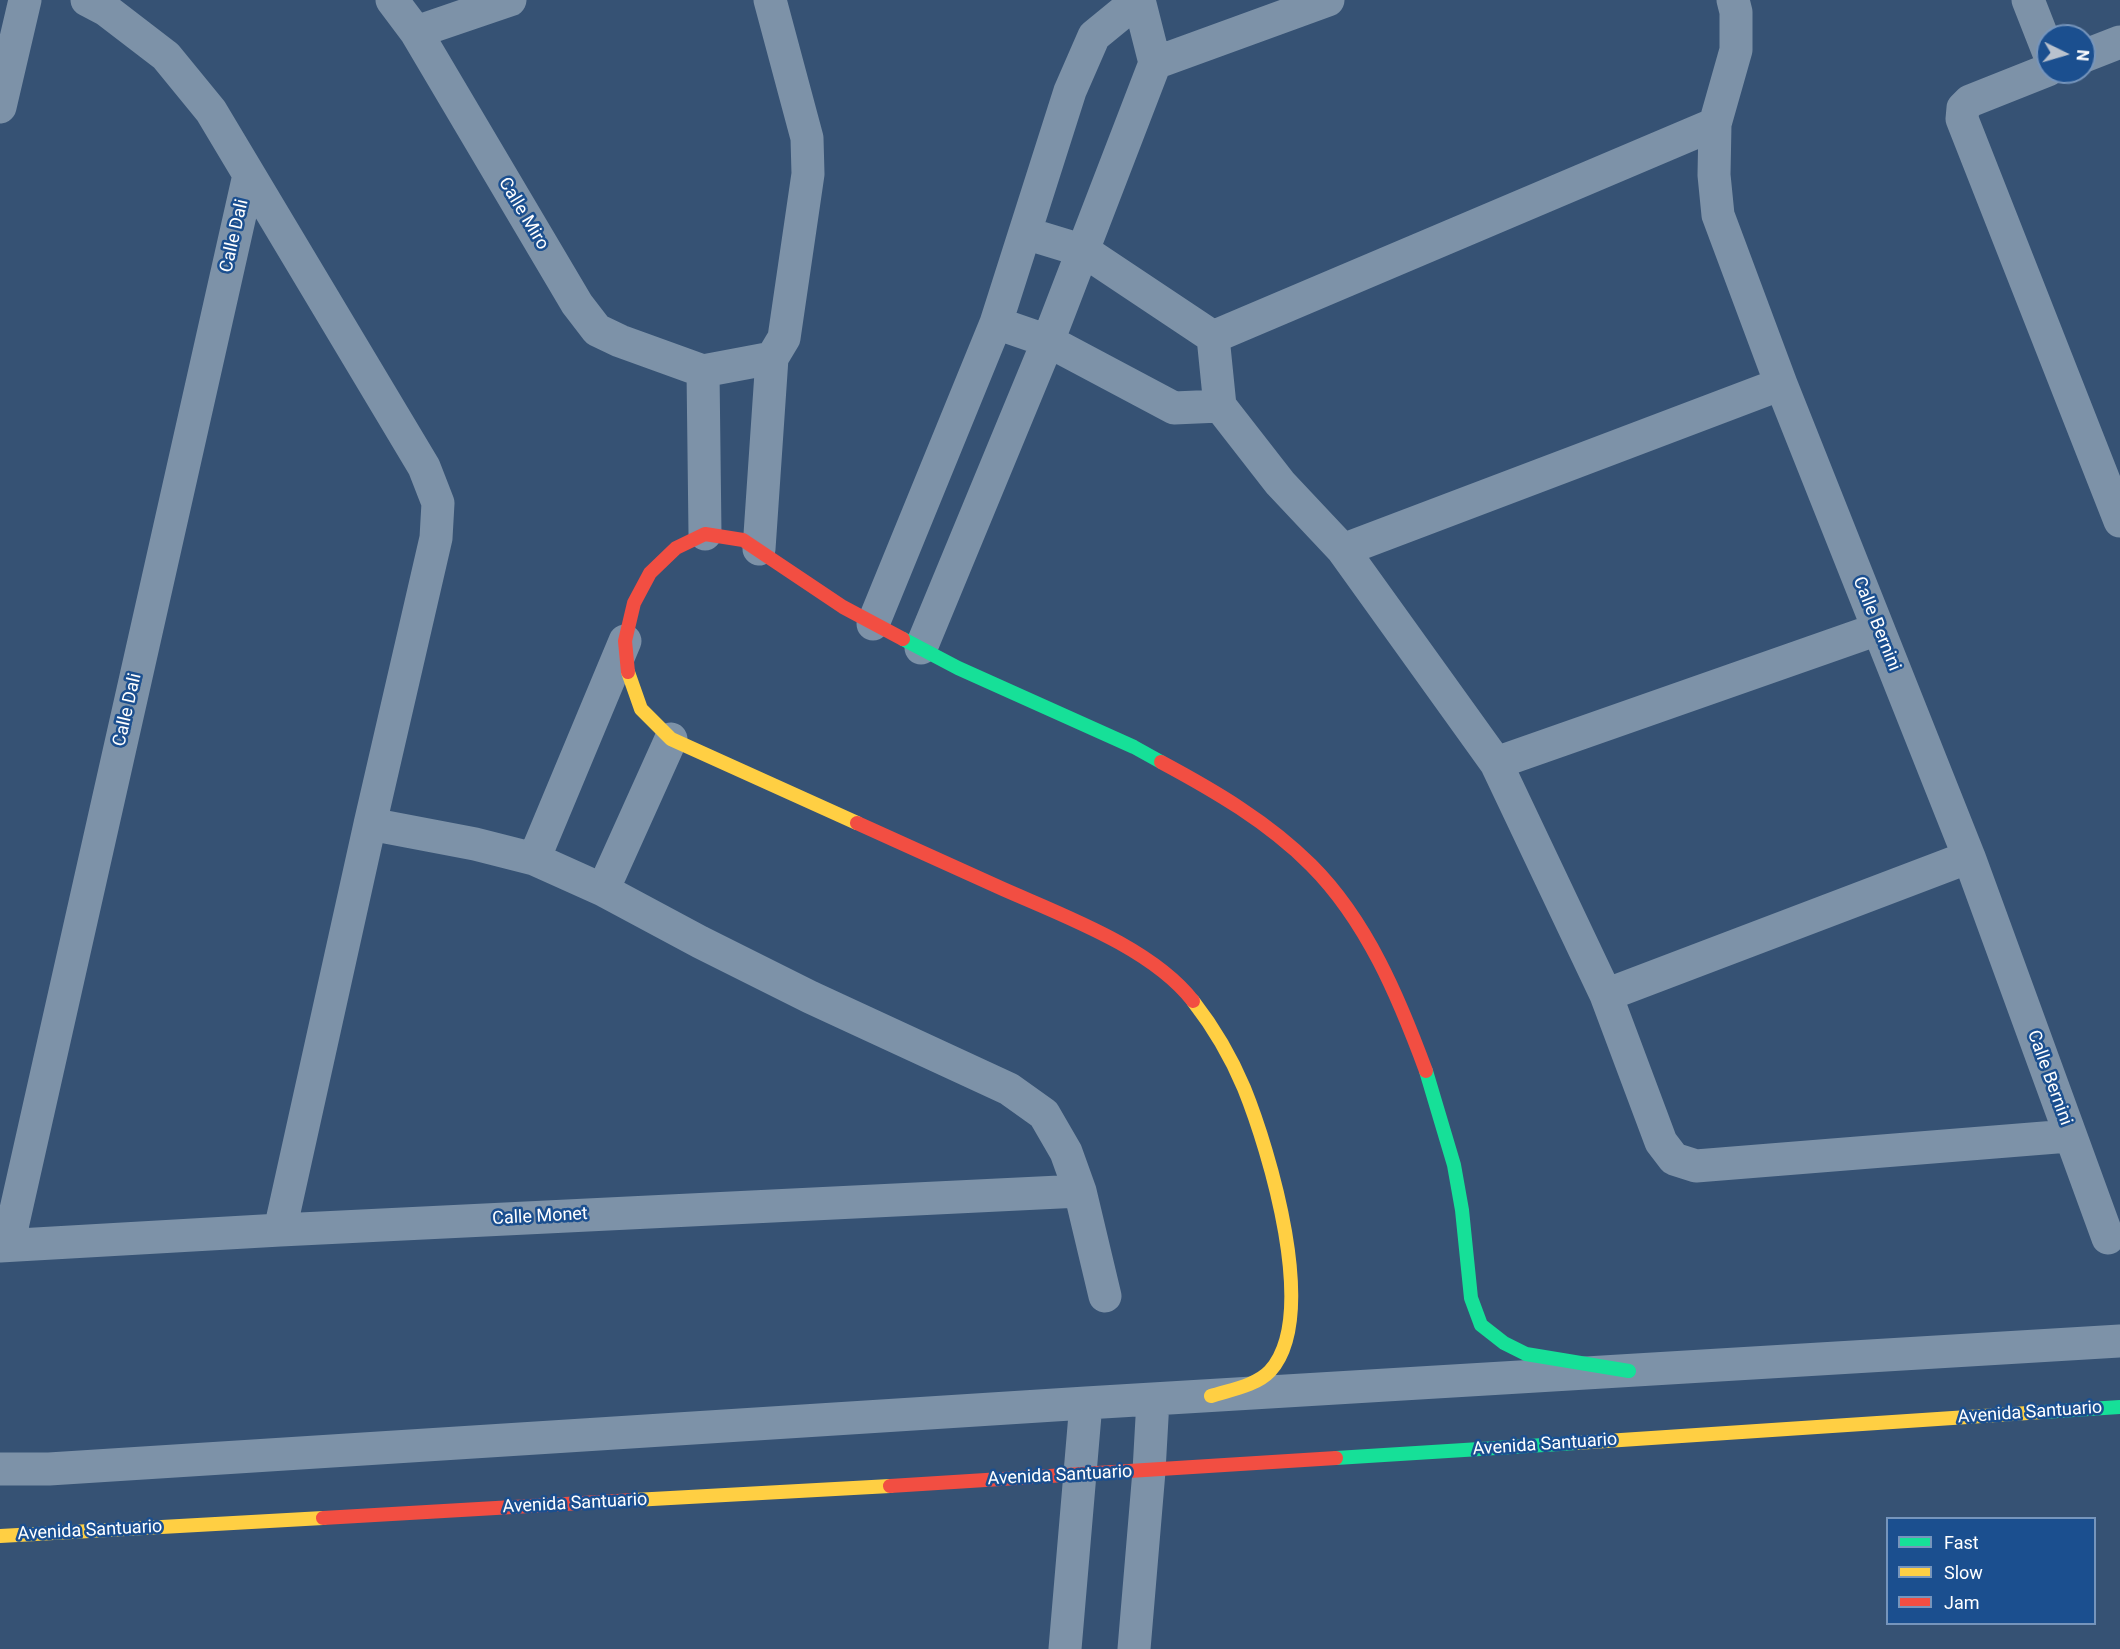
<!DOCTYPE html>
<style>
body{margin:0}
#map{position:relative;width:2120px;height:1649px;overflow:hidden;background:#365274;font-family:Roboto,sans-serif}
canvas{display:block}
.legend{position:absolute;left:1886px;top:1517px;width:210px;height:108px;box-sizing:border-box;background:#1b4f8f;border:2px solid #7695bc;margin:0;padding:8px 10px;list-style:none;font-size:18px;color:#fff}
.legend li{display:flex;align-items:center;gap:12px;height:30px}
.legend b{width:30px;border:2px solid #7695bc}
.north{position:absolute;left:2036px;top:24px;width:60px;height:60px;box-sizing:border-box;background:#1b4f8f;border:2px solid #7695bc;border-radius:50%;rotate:95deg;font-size:16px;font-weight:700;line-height:24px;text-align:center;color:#fff}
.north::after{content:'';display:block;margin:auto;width:21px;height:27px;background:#b9c2ce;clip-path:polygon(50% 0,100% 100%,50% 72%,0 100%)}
</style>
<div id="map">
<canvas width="2120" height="1649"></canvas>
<ul class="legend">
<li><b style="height:8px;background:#16e098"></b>Fast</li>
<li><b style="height:8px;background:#ffcf43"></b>Slow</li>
<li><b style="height:8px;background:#f24e42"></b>Jam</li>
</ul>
<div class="north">N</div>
</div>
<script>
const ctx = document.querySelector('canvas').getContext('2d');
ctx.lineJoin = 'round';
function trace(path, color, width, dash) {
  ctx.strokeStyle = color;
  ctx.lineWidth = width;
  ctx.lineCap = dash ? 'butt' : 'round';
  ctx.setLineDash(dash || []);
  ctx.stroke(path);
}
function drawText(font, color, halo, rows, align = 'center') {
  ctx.font = font + ' Roboto,sans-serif';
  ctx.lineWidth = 5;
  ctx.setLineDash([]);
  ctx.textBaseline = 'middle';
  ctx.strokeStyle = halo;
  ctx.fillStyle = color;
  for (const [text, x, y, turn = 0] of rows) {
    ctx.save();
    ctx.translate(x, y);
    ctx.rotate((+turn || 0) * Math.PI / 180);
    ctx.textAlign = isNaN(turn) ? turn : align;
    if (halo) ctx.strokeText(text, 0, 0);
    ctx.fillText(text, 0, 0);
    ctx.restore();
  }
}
trace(new Path2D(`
 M 87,0 L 106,10 L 166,56 L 211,111 L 424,467 L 438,503 L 436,538 L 370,824 L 475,844 L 534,859 L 603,890 L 700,942 L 810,997 L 1009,1089 L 1044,1114 L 1066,1152 L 1080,1191 L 1105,1296
 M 392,0 L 416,32 L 577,304 L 597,330 L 620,341 L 703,371 L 772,358 L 784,338 L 808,174 L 807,138 L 770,0
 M 1733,0 L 1736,12 L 1736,50 L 1715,124 L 1714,175 L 1718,215 L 1781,384 L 1969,857 L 2108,1238
 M 2028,0 L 2048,51
 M 416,32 L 510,0
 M 2084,56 L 2120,42
 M 1155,63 L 1328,0
 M 2048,70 L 1970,101 L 1963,108 L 1962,119 L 2120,521
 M 0,107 L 25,0
 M 1025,233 L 1084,251 L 1213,337 L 1220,406 L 1280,483 L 1343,550 L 1496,763 L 1606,995 L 1661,1142 L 1674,1159 L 1696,1166 L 2069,1136
 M 996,323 L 1048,341 L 1174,408 L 1220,406
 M 1213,337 L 1715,124
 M 703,371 L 705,534
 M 759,549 L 772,358
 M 1343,550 L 1781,384
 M 873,624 L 996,323 L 1070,91 L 1094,36 L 1138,0
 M 921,648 L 1048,341 L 1155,63 L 1139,0
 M 1496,763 L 1878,629
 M 534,859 L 625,641
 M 603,890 L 671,739
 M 1606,995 L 1969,857
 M 280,1230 L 370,824
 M 8,1245 L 249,175
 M 0,1246 L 280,1230 L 1080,1191
 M 0,1469 L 49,1469 L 1086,1403 L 2120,1341
 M 1065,1649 L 1086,1403
 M 1134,1649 L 1149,1471 L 1153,1400`), '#7d92a8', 33);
trace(new Path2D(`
 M 903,639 L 958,668 L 1134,747 L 1161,762
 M 1426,1071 L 1454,1165 L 1462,1210 L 1471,1298 L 1481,1325 L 1504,1343 L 1526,1354 L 1629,1371
 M 2043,1412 L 2120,1407
 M 1336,1458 L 1576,1443`), '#16e098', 14);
trace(new Path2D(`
 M 628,672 L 641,709 L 671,739 L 857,823
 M 1193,1001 C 1214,1028 1231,1057 1244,1088 C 1269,1150 1320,1316 1270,1371 C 1256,1386 1229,1390 1211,1396
 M 1576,1443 L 2043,1412
 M 634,1500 L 890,1486
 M 0,1536 L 323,1518`), '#ffcf43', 14);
trace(new Path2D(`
 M 628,672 L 625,641 L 634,603 L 650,573 L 676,548 L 705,534 L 743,540 L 843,607 L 903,639
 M 1161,762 C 1215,791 1268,822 1311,865 C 1367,921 1399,998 1426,1071
 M 857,823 C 906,845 954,867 1003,889 C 1064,916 1152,948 1193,1001
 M 890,1486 L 1336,1458
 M 323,1518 L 634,1500`), '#f24e42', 14);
drawText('18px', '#fff', '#1b4f8f', [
 ["Calle Miro",523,214,59],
 ["Calle Dali",235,236,-77],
 ["Calle Bernini",1876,624,68],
 ["Calle Dali",128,710,-77],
 ["Calle Bernini",2049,1078,70],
 ["Calle Monet",540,1217,-3],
 ["Avenida Santuario",2030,1413,-4],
 ["Avenida Santuario",1545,1445,-4],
 ["Avenida Santuario",1060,1476,-3],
 ["Avenida Santuario",575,1504,-3],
 ["Avenida Santuario",90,1531,-3]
]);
</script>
